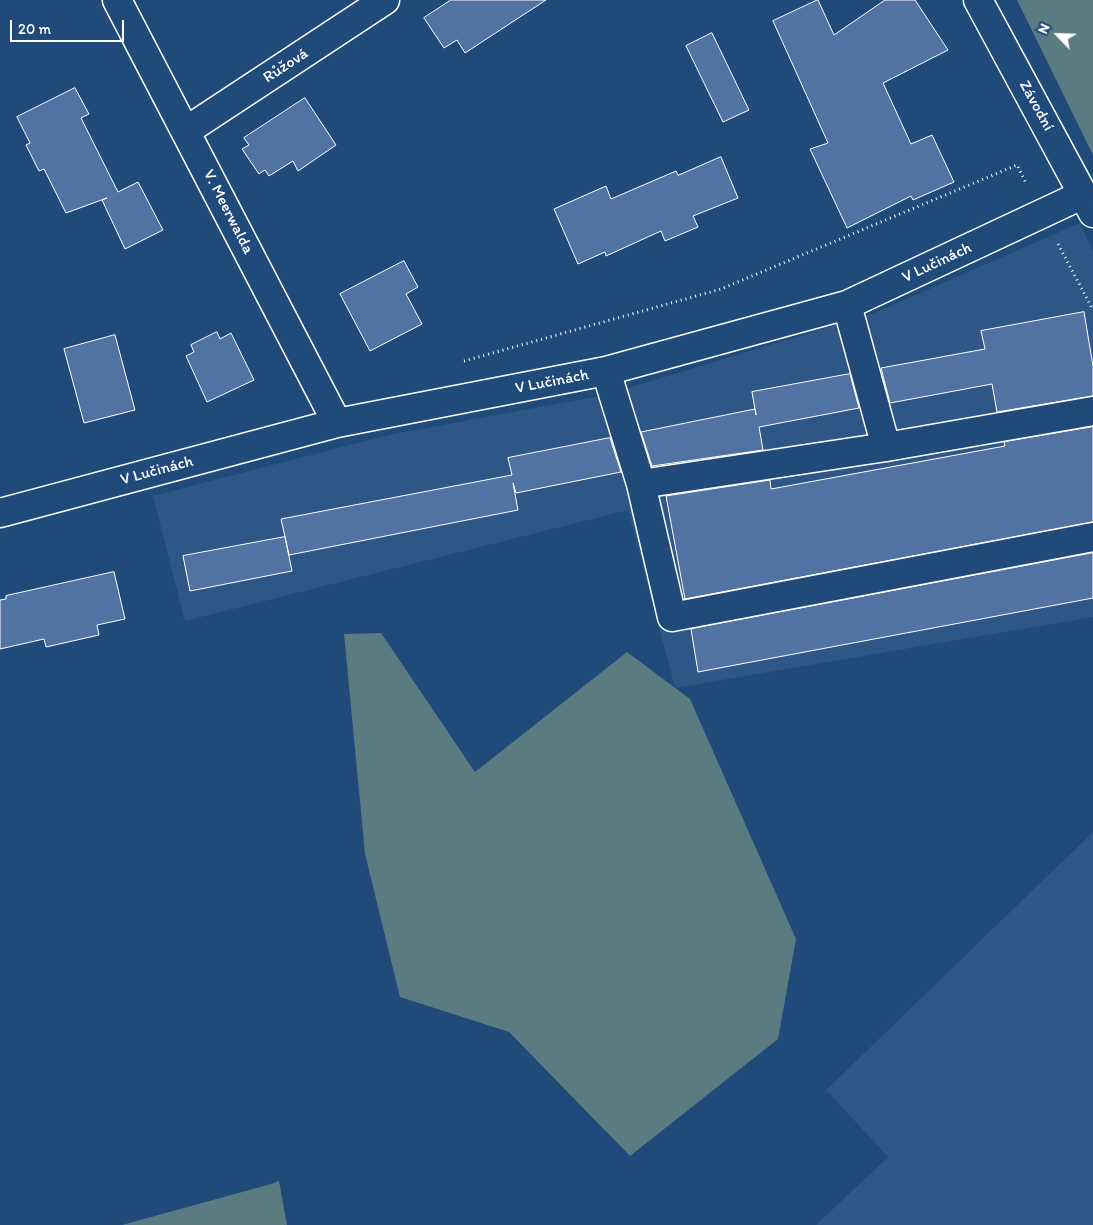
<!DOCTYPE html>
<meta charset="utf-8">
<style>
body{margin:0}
#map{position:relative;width:1093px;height:1225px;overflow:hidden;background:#1f4a7a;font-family:Itim,sans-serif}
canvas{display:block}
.north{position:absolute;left:1033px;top:10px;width:50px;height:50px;-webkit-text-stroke:4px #1f4a7a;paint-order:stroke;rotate:294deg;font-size:14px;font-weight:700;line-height:20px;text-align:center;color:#fff}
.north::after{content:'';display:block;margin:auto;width:18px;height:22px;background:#fff;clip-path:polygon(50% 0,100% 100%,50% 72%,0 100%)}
.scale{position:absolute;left:10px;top:20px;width:114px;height:22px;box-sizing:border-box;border:2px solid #fff;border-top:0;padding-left:6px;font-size:15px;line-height:18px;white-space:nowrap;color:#fff;-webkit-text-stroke:4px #1f4a7a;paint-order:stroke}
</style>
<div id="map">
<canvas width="1093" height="1225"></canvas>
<div class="north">N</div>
<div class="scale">20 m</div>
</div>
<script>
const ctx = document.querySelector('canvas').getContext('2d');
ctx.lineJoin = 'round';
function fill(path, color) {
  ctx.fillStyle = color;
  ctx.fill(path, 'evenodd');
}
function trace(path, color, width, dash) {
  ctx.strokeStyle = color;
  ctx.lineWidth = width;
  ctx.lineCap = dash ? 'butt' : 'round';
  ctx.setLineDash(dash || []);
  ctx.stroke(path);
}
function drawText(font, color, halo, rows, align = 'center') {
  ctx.font = font + ' Itim,sans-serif';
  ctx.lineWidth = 5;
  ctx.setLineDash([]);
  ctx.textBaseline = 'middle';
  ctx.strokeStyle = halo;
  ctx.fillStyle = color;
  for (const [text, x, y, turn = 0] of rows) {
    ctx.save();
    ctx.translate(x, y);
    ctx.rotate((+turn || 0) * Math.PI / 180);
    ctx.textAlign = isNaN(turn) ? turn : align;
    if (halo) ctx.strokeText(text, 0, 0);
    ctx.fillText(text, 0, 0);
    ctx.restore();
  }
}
fill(new Path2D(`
 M 1080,223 L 1093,252 L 1093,617 L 675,688 L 628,510 L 185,621 L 153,496 L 388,435 L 605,395 L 872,314 Z
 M 1093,832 L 1093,1225 L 816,1225 L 888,1157 L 826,1090 Z`), '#2e5686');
fill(new Path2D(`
 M 1017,0 L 1093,0 L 1093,155 Z
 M 381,633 L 475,772 L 627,652 L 690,699 L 796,939 L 778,1039 L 630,1156 L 509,1032 L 400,997 L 365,854 L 344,634 Z
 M 279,1181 L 287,1225 L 122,1225 L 271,1184 Z`), '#5a7b7f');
const building = new Path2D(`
 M 451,0 L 546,0 L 465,53 L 457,40 L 444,48 L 424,18 Z
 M 818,0 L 834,35 L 885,0 L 915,0 L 948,50 L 883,83 L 911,144 L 932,135 L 954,182 L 913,200 L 911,196 L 847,228 L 810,149 L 828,143 L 773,21 Z
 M 712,33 L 749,110 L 723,122 L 686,46 Z
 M 75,88 L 89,114 L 81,118 L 118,192 L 138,182 L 163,230 L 125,249 L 102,200 L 107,198 L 66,213 L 44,169 L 39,171 L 26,145 L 30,143 L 17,117 Z
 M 305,98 L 336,145 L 298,171 L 293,161 L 269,176 L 265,170 L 259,174 L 242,149 L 249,145 L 244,138 Z
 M 721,157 L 738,198 L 693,216 L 698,227 L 665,241 L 661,231 L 606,256 L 605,252 L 578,264 L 554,209 L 606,186 L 611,199 L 676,171 L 678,175 Z
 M 404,261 L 418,287 L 406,294 L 422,324 L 370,351 L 340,294 Z
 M 1084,312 L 1093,366 L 1093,396 L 997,412 L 992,384 L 890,403 L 881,368 L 985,349 L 981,331 Z
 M 217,332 L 220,339 L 231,333 L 254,380 L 207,402 L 186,356 L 194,352 L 191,345 Z
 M 115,335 L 135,410 L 84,423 L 64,349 Z
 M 850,374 L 859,408 L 759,427 L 763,450 L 652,466 L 641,432 L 755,409 L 756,415 L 752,392 Z
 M 1093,427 L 1093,522 L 685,599 L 666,496 L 770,480 L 771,489 L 1005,446 L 1004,442 Z
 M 610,438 L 621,472 L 516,493 L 513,483 L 518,510 L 289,555 L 281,519 L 512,475 L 508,458 Z
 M 285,537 L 292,571 L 190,591 L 183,556 Z
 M 1093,553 L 1093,598 L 698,672 L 691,629 Z
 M 114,572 L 125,619 L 97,625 L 99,635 L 46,647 L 44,639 L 0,649 L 0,600 L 6,599 L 6,596 Z`);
fill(building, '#5173a3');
trace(building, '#fff', 1);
const minor = new Path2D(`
 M 117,0 L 337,423
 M 978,0 L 1093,213
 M 186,131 L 385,0
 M 847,305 L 886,447
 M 606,371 L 641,484 L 672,617 L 1093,537
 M 641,484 L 886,447 L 1093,411
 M 0,513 L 337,423 L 606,371 L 847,305 L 1084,194`);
trace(minor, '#fff', 31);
trace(new Path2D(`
 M 1058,244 L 1093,310
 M 464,361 L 721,289 L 1017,165 L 1026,183`), '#fff', 3, [1, 4]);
trace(minor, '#1f4a7a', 28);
drawText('16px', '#fff', '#1f4a7a', [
 ["Růžová",286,66,-33],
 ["Závodní",1036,106,61],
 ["V. Meerwalda",228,212,63],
 ["V Lučinách",937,263,-25],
 ["V Lučinách",552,382,-11],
 ["V Lučinách",157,471,-15]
]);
</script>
